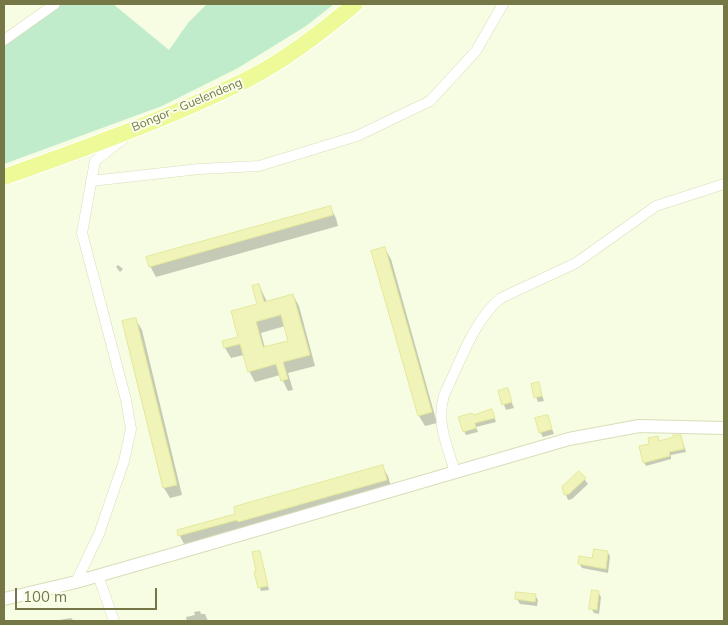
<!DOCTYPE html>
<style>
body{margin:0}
#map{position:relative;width:728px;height:625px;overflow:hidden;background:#f6fde3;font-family:Mulish,sans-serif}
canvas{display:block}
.frame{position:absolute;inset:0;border:5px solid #757747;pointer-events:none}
.scale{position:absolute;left:15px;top:588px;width:142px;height:22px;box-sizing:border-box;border:2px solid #757747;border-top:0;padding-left:6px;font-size:15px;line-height:18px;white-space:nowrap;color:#757747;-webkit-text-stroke:4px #f9ffea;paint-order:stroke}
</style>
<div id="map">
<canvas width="728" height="625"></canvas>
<div class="frame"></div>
<div class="scale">100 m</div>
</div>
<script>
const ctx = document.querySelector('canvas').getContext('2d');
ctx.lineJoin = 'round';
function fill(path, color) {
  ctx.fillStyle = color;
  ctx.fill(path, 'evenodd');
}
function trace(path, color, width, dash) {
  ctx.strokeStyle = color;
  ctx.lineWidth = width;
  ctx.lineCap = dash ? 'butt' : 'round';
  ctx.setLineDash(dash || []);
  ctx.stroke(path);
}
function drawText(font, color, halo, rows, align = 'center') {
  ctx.font = font + ' Mulish,sans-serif';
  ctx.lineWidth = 4;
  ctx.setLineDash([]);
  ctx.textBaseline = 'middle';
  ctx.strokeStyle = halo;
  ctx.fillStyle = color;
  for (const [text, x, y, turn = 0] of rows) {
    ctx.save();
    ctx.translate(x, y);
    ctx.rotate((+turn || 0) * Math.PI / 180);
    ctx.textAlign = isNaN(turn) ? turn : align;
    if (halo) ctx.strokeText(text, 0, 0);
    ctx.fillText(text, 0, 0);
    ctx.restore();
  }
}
fill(new Path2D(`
 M 60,4 L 113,4 L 169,50 L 188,23 L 207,4 L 334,4 L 306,26 L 238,68 L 162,106 L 4,164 L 4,44 Z`), '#c0eccc');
fill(new Path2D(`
 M 330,207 L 336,218 L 338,226 L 156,277 L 150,266 Z
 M 385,249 L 391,259 L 437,423 L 425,426 L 419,416 L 372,252 Z
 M 118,265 L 123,269 L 120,272 L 116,267 Z
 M 259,285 L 267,302 L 293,295 L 299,306 L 315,366 L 288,373 L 293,390 L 288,391 L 280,375 L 255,382 L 249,371 L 244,355 L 231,358 L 225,348 L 240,338 L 258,305 ZM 285,326 L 290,342 L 265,348 L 261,333 Z
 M 136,320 L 142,330 L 182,495 L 170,498 L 164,488 Z
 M 538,384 L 544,401 L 538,402 L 536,397 Z
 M 507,390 L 514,408 L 506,410 L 499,392 Z
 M 492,411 L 496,422 L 476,427 L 478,432 L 466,435 L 464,431 L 473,416 Z
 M 547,416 L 554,434 L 543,437 L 540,432 Z
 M 681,436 L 686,452 L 671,455 L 671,459 L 646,466 L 644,462 L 650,445 L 658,438 L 660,442 Z
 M 382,466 L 388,476 L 392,490 L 185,546 L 180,536 L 178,530 L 237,514 Z
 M 579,472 L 588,484 L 572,499 L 568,500 L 563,487 Z
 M 259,552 L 269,590 L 261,591 L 255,573 L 258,572 Z
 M 607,552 L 610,556 L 608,573 L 582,568 L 579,563 L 594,559 Z
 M 598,592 L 601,597 L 599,614 L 594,613 L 591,608 Z
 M 535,595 L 538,600 L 537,606 L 520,604 L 517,599 Z
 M 200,611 L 201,614 L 205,614 L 208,621 L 187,621 L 186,617 L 195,615 L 194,612 Z
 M 71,618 L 74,621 L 59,621 L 59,620 Z`), '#0003');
const building = new Path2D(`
 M 331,206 L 333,215 L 149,267 L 146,257 Z
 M 385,247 L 432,412 L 418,416 L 371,251 Z
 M 259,284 L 264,302 L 293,294 L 310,355 L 283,362 L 288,379 L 281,381 L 276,364 L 248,372 L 240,344 L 224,348 L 222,341 L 238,337 L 231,311 L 257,304 L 252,286 ZM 281,315 L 288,341 L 263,347 L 256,322 Z
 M 136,318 L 177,485 L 163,488 L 122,321 Z
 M 539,382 L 542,396 L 534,398 L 531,384 Z
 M 508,388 L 512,402 L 502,405 L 498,391 Z
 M 492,409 L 495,418 L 475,423 L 476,428 L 463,432 L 458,417 L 472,413 L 473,415 Z
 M 548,415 L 552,429 L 539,433 L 535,418 Z
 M 673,435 L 681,435 L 684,449 L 669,452 L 670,456 L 643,463 L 639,446 L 649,444 L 648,438 L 658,436 L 659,441 L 674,437 Z
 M 383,465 L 387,480 L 238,522 L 237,520 L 178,536 L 177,530 L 235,514 L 234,507 Z
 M 579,471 L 586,478 L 569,494 L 564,495 L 562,487 Z
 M 594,549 L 608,551 L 606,569 L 578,564 L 579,556 L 592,558 Z
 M 260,551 L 268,586 L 258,588 L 254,572 L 256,571 L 252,552 Z
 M 592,590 L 599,591 L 597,610 L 589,609 Z
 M 516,592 L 536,594 L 535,602 L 515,599 Z`);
fill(building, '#f0f4b9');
trace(building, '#e4e898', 1);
const minor = new Path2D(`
 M 4,40 L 55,4
 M 91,181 L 199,169 L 259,166 L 357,136 L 430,101 L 476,51 L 503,4
 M 455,472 C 447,445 436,423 444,395 C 459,365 474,319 501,298 L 576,263 L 656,206 L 724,184
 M 100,575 L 100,581 L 114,621
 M 76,582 L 99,534 L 124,461 L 131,429 L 126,400 L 82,233 L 95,161 L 123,139`);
const tertiary = new Path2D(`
 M 4,599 L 76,582 L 167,556 L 569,439 L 639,426 L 724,428`);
const trunk = new Path2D(`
 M 4,177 C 86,148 172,117 250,78 C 287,59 323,31 355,4`);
trace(minor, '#d9ddb9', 11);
trace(tertiary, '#d9ddb9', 14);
trace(trunk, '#fff', 18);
trace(minor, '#fff', 10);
trace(tertiary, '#fff', 12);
trace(trunk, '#eefa97', 16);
drawText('12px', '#757747', '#f9ffea', [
 ["Bongor - Guelendeng",187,105,-23]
]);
</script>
